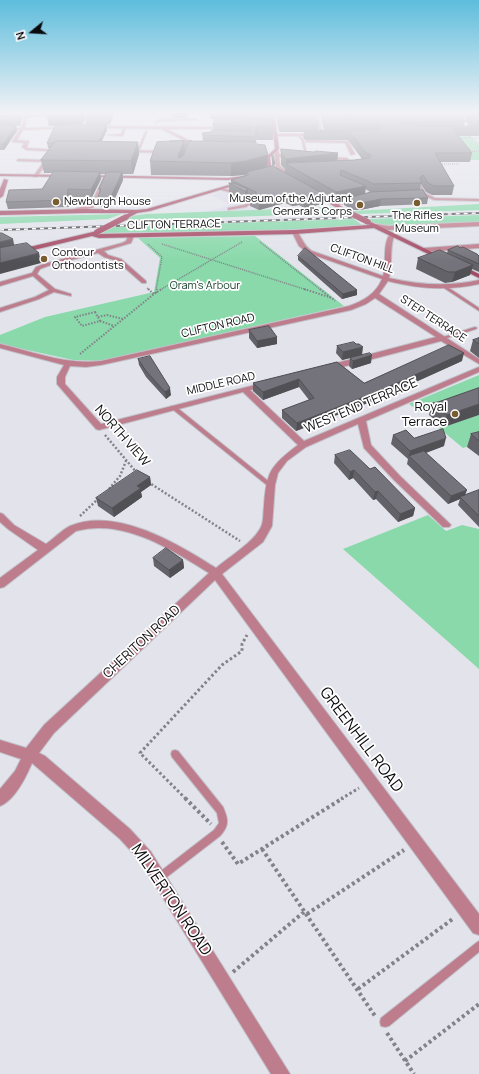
<!DOCTYPE html>
<style>
body{margin:0}
#map{position:relative;width:479px;height:1074px;overflow:hidden;background:#e3e3ec;font-family:Manrope,sans-serif}
canvas{display:block}
.north{position:absolute;left:12px;top:12px;width:40px;height:40px;-webkit-text-stroke:3px #fff;paint-order:stroke;rotate:252deg;font-size:11px;font-weight:700;line-height:16px;text-align:center;color:#0b0b0e}
.north::after{content:'';display:block;margin:auto;width:14px;height:18px;background:#0b0b0e;clip-path:polygon(50% 0,100% 100%,50% 72%,0 100%)}
</style>
<div id="map">
<canvas width="479" height="1074"></canvas>
<div class="north">N</div>
</div>
<script>
const ctx = document.querySelector('canvas').getContext('2d');
ctx.lineJoin = 'round';
function fill(path, color) {
  ctx.fillStyle = color;
  ctx.fill(path, 'evenodd');
}
function trace(path, color, width, dash) {
  ctx.strokeStyle = color;
  ctx.lineWidth = width;
  ctx.lineCap = dash ? 'butt' : 'round';
  ctx.setLineDash(dash || []);
  ctx.stroke(path);
}
function drawText(font, color, halo, rows, align = 'center') {
  ctx.font = font + ' Manrope,sans-serif';
  ctx.lineWidth = 3.5;
  ctx.setLineDash([]);
  ctx.textBaseline = 'middle';
  ctx.strokeStyle = halo;
  ctx.fillStyle = color;
  for (const [text, x, y, turn = 0] of rows) {
    ctx.save();
    ctx.translate(x, y);
    ctx.rotate((+turn || 0) * Math.PI / 180);
    ctx.textAlign = isNaN(turn) ? turn : align;
    if (halo) ctx.strokeText(text, 0, 0);
    ctx.fillText(text, 0, 0);
    ctx.restore();
  }
}
fill(new Path2D(`
 M 0,112 L 60,112 L 0,119 Z
 M 95,112 L 174,112 L 172,118 L 109,118 Z
 M 251,183 L 279,210 L 201,213 L 231,205 L 211,195 Z`), '#dbdaeb');
fill(new Path2D(`
 M 471,136 L 479,145 L 479,160 L 469,160 L 425,137 Z
 M 479,204 L 479,210 L 359,214 L 353,211 Z
 M 334,207 L 343,213 L 124,221 L 132,216 L 146,214 Z
 M 122,214 L 108,219 L 0,224 L 0,217 Z
 M 479,215 L 479,223 L 381,225 L 372,223 L 369,219 Z
 M 354,219 L 362,225 L 274,231 L 102,233 L 114,227 Z
 M 255,236 L 344,306 L 100,361 L 73,360 L 0,344 L 0,335 L 45,317 L 154,292 L 160,258 L 138,238 Z
 M 479,375 L 479,391 L 420,412 L 409,404 Z
 M 479,415 L 479,443 L 463,448 L 439,428 Z
 M 428,515 L 446,531 L 462,525 L 479,529 L 479,669 L 343,549 Z`), '#89d9aa');
const lane = new Path2D(`
 M 80,112 L 82,112 L 88,121 L 85,127 L 77,126 L 78,125 L 67,127 L 68,125 L 82,123 L 83,125 L 78,125 L 83,125 L 86,121 Z
 M 461,114 L 463,114 L 469,118 L 479,118 L 479,120 L 468,120 L 461,116 Z
 M 160,119 L 197,119 L 198,120 L 160,121 L 156,123 L 155,122 Z
 M 124,126 L 126,127 L 123,136 L 107,135 L 121,134 Z
 M 0,127 L 22,128 L 23,129 L 22,130 L 0,129 Z
 M 146,131 L 147,132 L 139,151 L 137,152 L 145,132 Z
 M 297,134 L 299,134 L 304,141 L 306,151 L 304,150 L 302,141 Z
 M 211,140 L 210,142 L 191,144 L 190,143 Z
 M 18,159 L 46,160 L 47,161 L 46,162 L 17,161 Z
 M 421,185 L 422,186 L 425,193 L 435,198 L 479,199 L 479,201 L 434,200 L 423,195 L 420,186 Z
 M 221,188 L 239,192 L 255,201 L 246,207 L 228,210 L 228,208 L 244,205 L 251,201 L 237,194 L 221,190 Z
 M 351,199 L 352,201 L 335,206 L 333,205 Z
 M 444,286 L 446,286 L 479,308 L 479,311 L 444,288 Z
 M 475,327 L 477,328 L 476,329 L 444,339 L 440,338 Z
 M 171,406 L 175,406 L 272,484 L 273,485 L 272,486 L 268,486 L 171,408 Z
 M 175,750 L 178,751 L 223,807 C 228,819 230,825 220,836 L 163,880 L 160,881 L 157,880 L 156,877 L 157,874 L 214,830 L 219,823 L 217,813 L 172,757 L 171,754 L 172,751 Z
 M 479,941 L 479,952 L 389,1026 L 385,1027 L 381,1026 L 380,1022 L 381,1018 L 476,943 Z`);
const street = new Path2D(`
 M 314,112 L 318,112 L 323,136 L 320,135 Z
 M 24,117 L 27,118 L 25,128 L 66,127 L 68,128 L 23,130 L 17,140 L 29,141 L 27,148 L 62,150 L 64,152 L 26,150 L 22,147 L 24,143 L 12,142 L 21,127 Z
 M 94,126 L 226,127 L 228,128 L 226,129 L 166,129 L 201,146 L 199,148 L 161,129 L 93,128 Z
 M 275,134 L 317,134 L 319,135 L 317,136 L 274,136 Z
 M 307,140 L 348,141 L 355,154 L 351,155 L 345,143 L 305,142 Z
 M 274,149 L 278,149 L 279,154 L 295,158 L 293,159 L 279,157 L 280,166 L 286,170 L 286,172 L 282,172 L 276,167 Z
 M 126,150 L 166,151 L 168,152 L 166,153 L 124,152 Z
 M 48,155 L 52,156 L 37,177 L 33,177 Z
 M 324,157 L 347,158 L 355,166 L 351,167 L 344,160 L 322,159 Z
 M 105,177 L 107,178 L 95,206 L 92,208 L 71,212 L 71,210 L 91,204 L 103,178 Z
 M 479,222 L 479,226 L 388,230 L 373,226 L 376,224 L 388,226 Z
 M 295,230 C 302,235 302,245 312,251 L 383,276 C 387,263 382,244 390,234 L 394,234 L 395,235 C 389,244 393,265 389,278 C 420,285 448,287 479,280 L 479,284 C 447,291 419,289 388,281 L 379,294 L 479,359 L 479,364 L 441,341 L 331,370 L 325,370 L 325,366 L 436,337 L 375,298 L 366,304 L 351,310 L 101,365 L 86,367 L 70,366 L 65,377 L 65,384 L 101,424 L 267,382 L 270,382 L 270,386 L 250,390 L 304,441 L 479,367 L 479,372 L 366,421 L 371,445 L 400,476 L 449,523 L 451,525 L 449,527 L 443,527 L 394,480 L 364,448 L 358,424 L 306,447 L 287,461 L 278,473 L 275,485 L 272,526 L 263,542 L 222,574 L 479,914 L 479,935 L 473,933 L 215,580 L 54,733 L 39,753 L 45,756 L 130,829 L 151,852 L 290,1074 L 271,1074 L 141,862 L 120,839 L 32,763 C 26,777 15,800 0,806 L 0,789 L 15,771 L 21,759 L 0,752 L 0,740 L 26,748 L 44,725 L 209,573 C 171,549 123,518 76,531 L 4,587 L 0,588 L 0,578 L 38,550 L 8,529 L 0,522 L 0,513 L 3,514 L 14,525 L 46,544 C 53,539 62,530 70,526 C 116,506 178,544 216,568 C 229,557 254,542 261,527 C 264,521 263,512 264,506 C 266,472 271,465 298,445 L 243,392 L 99,430 L 96,429 L 57,384 L 57,377 L 64,365 L 0,348 L 0,344 C 34,352 66,365 101,361 L 349,306 C 363,301 376,294 382,279 L 308,253 L 299,246 L 292,232 Z
 M 131,234 L 134,236 L 131,243 L 104,251 L 108,255 L 121,259 L 146,281 L 146,283 L 142,283 L 117,261 L 104,257 L 98,253 L 48,266 L 40,269 L 37,274 L 55,289 L 71,294 L 71,296 L 54,292 L 39,299 L 0,312 L 0,308 L 35,297 L 49,290 L 33,276 L 0,286 L 0,282 L 32,273 L 36,267 L 44,264 L 122,243 L 126,241 L 128,236 Z
 M 479,244 L 479,248 L 424,252 L 421,250 L 424,248 Z`);
const secondary = new Path2D(`
 M 59,112 L 68,112 L 0,121 L 0,119 Z
 M 271,112 L 275,112 L 275,114 L 376,115 L 275,116 L 279,149 L 270,157 L 271,166 L 275,170 L 273,171 L 267,166 L 266,157 L 275,149 Z
 M 448,114 L 479,114 L 479,116 L 447,116 Z
 M 0,174 L 64,175 L 66,176 L 64,177 L 0,176 Z
 M 88,175 L 228,178 L 250,175 L 252,176 L 228,180 L 86,177 Z
 M 4,179 L 8,180 L 3,196 L 0,198 L 0,189 Z
 M 239,182 L 243,183 L 150,211 L 137,213 L 126,219 L 123,217 L 129,213 L 86,213 L 0,215 L 0,211 L 86,209 L 136,210 L 147,209 Z
 M 313,192 L 317,192 L 349,211 L 344,212 L 313,194 Z
 M 371,222 L 446,259 L 441,260 L 374,228 L 295,234 L 99,238 L 92,236 L 0,258 L 0,254 L 97,231 L 99,232 L 99,234 L 295,230 L 369,225 Z
 M 459,264 L 479,274 L 479,278 L 457,267 L 456,266 Z`);
trace(lane, '#c0c0c8', 2);
trace(street, '#c0c0c8', 2);
trace(secondary, '#c0c0c8', 2);
trace(new Path2D(`
 M 458,138 L 479,138
 M 474,138 L 479,144
 M 468,152 L 479,151
 M 440,164 L 460,164`), '#828288', 1, [1, 1]);
trace(new Path2D(`
 M 260,242 L 321,290
 M 148,244 L 162,257 L 156,290
 M 162,244 L 307,290
 M 147,288 L 150,290
 M 160,290 L 242,242`), '#828288', 1.5, [1, 1]);
trace(new Path2D(`
 M 148,289 L 154,294
 M 304,289 L 332,298 L 335,301
 M 320,289 L 330,297
 M 156,293 L 157,289
 M 95,312 L 100,321 L 82,326 L 75,317 Z
 M 98,317 L 107,315 L 123,319
 M 100,321 L 114,326
 M 80,354 L 154,294 L 162,289`), '#828288', 2, [1.5, 1.5]);
trace(new Path2D(`
 M 105,435 L 137,473
 M 148,482 L 240,541
 M 109,489 L 120,476 L 126,461
 M 80,516 L 99,498`), '#828288', 2.5, [2, 2]);
trace(new Path2D(`
 M 186,799 L 140,753 L 222,665 L 242,651 L 242,644 L 247,635
 M 341,799 L 359,788`), '#828288', 3, [2.5, 2.5]);
trace(new Path2D(`
 M 185,798 L 211,824
 M 222,842 L 238,864 L 343,798
 M 262,849 L 375,1016
 M 307,914 L 404,850
 M 233,972 L 305,911
 M 358,989 L 454,918
 M 387,1033 L 414,1074
 M 405,1061 L 479,1004`), '#828288', 4, [3, 3]);
fill(lane, '#be7d8c');
fill(street, '#be7d8c');
fill(secondary, '#a54963');
const rail = new Path2D(`
 M 0,230 L 479,213`);
trace(rail, '#505055', 2);
trace(rail, '#fff', 1.5, [4]);
const secondaryBridge = new Path2D(`
 M 346,211 L 368,222
 M 97,232 L 126,217`);
trace(secondaryBridge, '#c0c0c8', 6, []);
trace(secondaryBridge, '#a54963', 5.5);
fill(new Path2D(`
 M 47,112 L 112,112 L 113,118 L 109,125 L 106,125 L 107,130 L 102,141 L 138,142 L 139,154 L 133,174 L 123,174 L 123,180 L 111,207 L 98,207 L 97,199 L 100,193 L 99,189 L 106,174 L 100,174 L 101,179 L 92,197 L 69,197 L 69,207 L 8,209 L 6,202 L 42,189 L 53,173 L 44,173 L 41,160 L 50,148 L 48,148 L 47,143 L 87,125 L 86,116 L 87,115 L 84,112 L 85,119 L 82,124 L 49,126 Z
 M 172,112 L 189,112 L 187,118 L 172,118 Z
 M 210,112 L 270,112 L 271,119 L 273,126 L 273,140 L 256,140 L 256,144 L 268,155 L 267,167 L 285,173 L 285,169 L 281,165 L 281,149 L 314,152 L 338,153 L 337,161 L 354,160 L 362,159 L 348,140 L 305,140 L 303,138 L 304,132 L 279,132 L 277,118 L 277,112 L 276,112 L 313,112 L 301,112 L 301,114 L 318,126 L 318,130 L 324,130 L 321,118 L 321,112 L 319,112 L 459,112 L 465,121 L 464,126 L 469,126 L 465,120 L 467,112 L 479,114 L 479,136 L 458,136 L 472,153 L 470,162 L 440,162 L 454,186 L 452,195 L 432,195 L 426,192 L 421,184 L 420,190 L 428,198 L 427,204 L 380,206 L 360,210 L 353,210 L 344,205 L 344,199 L 335,201 L 326,196 L 326,203 L 304,208 L 299,205 L 292,206 L 285,203 L 259,210 L 250,206 L 250,198 L 251,197 L 248,196 L 248,201 L 245,203 L 229,195 L 229,183 L 231,183 L 231,180 L 247,175 L 247,174 L 231,176 L 151,175 L 150,161 L 157,142 L 203,141 L 202,133 L 211,132 L 214,130 L 213,125 L 215,119 L 210,119 ZM 358,112 L 362,112 L 361,116 L 357,116 ZM 365,189 L 367,190 L 370,192 L 365,194 Z
 M 20,115 L 21,120 L 20,126 L 16,126 L 17,131 L 4,150 L 0,150 L 0,116 Z
 M 272,155 L 275,164 L 274,167 L 272,165 Z
 M 460,248 L 479,256 L 479,272 L 472,269 L 470,275 L 452,282 L 445,283 L 416,269 L 418,258 L 447,253 L 448,250 Z
 M 298,256 L 357,295 L 342,299 L 298,260 Z
 M 249,330 L 277,337 L 277,344 L 257,348 L 249,338 Z
 M 479,338 L 479,358 L 470,351 L 473,340 Z
 M 356,344 L 362,355 L 342,360 L 336,353 L 337,346 Z
 M 350,358 L 371,363 L 352,369 L 349,366 Z
 M 138,359 L 171,395 L 166,399 L 146,377 L 139,365 Z
 M 462,361 L 378,399 L 296,431 L 282,418 L 282,410 L 309,400 L 299,387 L 263,400 L 253,391 L 253,383 L 337,362 L 364,383 Z
 M 479,388 L 444,427 L 429,415 L 432,403 L 438,402 Z
 M 479,432 L 479,456 L 467,447 L 471,434 Z
 M 393,435 L 414,438 L 444,446 L 426,453 L 465,495 L 479,490 L 479,527 L 458,505 L 460,499 L 448,504 L 407,464 L 408,459 L 391,444 Z
 M 335,455 L 370,469 L 415,508 L 413,516 L 398,522 L 376,499 L 373,500 L 353,478 L 349,480 L 334,463 Z
 M 150,477 L 151,485 L 141,492 L 142,497 L 114,517 L 98,506 L 96,498 Z
 M 153,558 L 183,560 L 184,568 L 170,578 L 154,566 Z`), '#646269');
fill(new Path2D(`
 M 84,112 L 85,119 L 82,124 L 49,126 L 47,117 Z
 M 111,112 L 112,112 L 113,118 L 109,125 L 108,116 Z
 M 187,112 L 189,112 L 187,118 Z
 M 352,112 L 358,112 L 357,119 L 338,122 L 338,114 L 340,113 Z
 M 20,115 L 21,120 L 20,126 L 18,121 Z
 M 106,125 L 107,130 L 98,149 L 98,144 Z
 M 16,126 L 17,131 L 4,150 L 3,144 Z
 M 184,141 L 185,154 L 182,162 L 178,156 Z
 M 138,142 L 139,154 L 133,174 L 131,161 Z
 M 338,153 L 337,163 L 286,164 L 286,159 Z
 M 268,155 L 267,168 L 248,173 L 247,172 L 247,174 L 246,175 L 231,176 L 231,163 Z
 M 100,172 L 101,179 L 92,197 L 91,190 Z
 M 122,172 L 123,180 L 111,207 L 110,199 Z
 M 366,186 L 365,195 L 335,201 L 336,192 Z
 M 68,189 L 69,197 L 69,207 L 67,200 Z
 M 248,189 L 248,201 L 245,203 L 245,191 Z
 M 286,195 L 285,203 L 259,210 L 259,202 Z
 M 326,195 L 326,203 L 304,208 L 304,200 Z
 M 299,197 L 299,205 L 292,206 L 292,198 Z
 M 381,199 L 380,206 L 360,210 L 361,203 Z
 M 13,239 L 15,249 L 0,253 L 0,242 Z
 M 39,253 L 41,263 L 0,274 L 0,263 Z
 M 473,265 L 470,275 L 452,282 L 455,272 Z
 M 357,290 L 357,295 L 342,299 L 343,294 Z
 M 277,337 L 277,344 L 257,348 L 257,341 Z
 M 363,347 L 362,355 L 342,360 L 343,352 Z
 M 464,353 L 462,361 L 378,399 L 296,431 L 297,423 Z
 M 372,355 L 371,363 L 352,369 L 353,361 Z
 M 299,379 L 299,387 L 263,400 L 263,392 Z
 M 170,388 L 171,395 L 166,399 L 165,392 Z
 M 479,404 L 479,415 L 444,427 L 447,415 Z
 M 446,438 L 444,446 L 411,458 L 409,456 L 410,451 Z
 M 354,470 L 353,478 L 349,480 L 350,472 Z
 M 150,477 L 151,485 L 141,492 L 142,497 L 114,517 L 112,508 L 137,486 Z
 M 467,490 L 464,498 L 460,497 L 460,499 L 448,504 L 451,496 Z
 M 378,491 L 376,499 L 373,500 L 375,492 Z
 M 415,508 L 413,516 L 398,522 L 400,514 Z
 M 183,560 L 184,568 L 170,578 L 169,570 Z`), '#515055');
const building = new Path2D(`
 M 47,112 L 83,112 L 81,115 L 47,117 Z
 M 88,112 L 111,112 L 108,116 L 86,116 Z
 M 210,112 L 270,112 L 271,119 L 219,118 L 220,117 L 246,117 L 247,115 L 245,112 L 210,114 Z
 M 277,112 L 301,112 L 300,113 L 301,114 L 315,115 L 318,126 L 279,126 Z
 M 322,112 L 352,112 L 340,113 L 338,114 L 341,117 L 362,116 L 363,114 L 363,112 L 459,112 L 465,121 L 416,122 L 415,123 L 418,126 L 479,126 L 479,128 L 452,128 L 472,153 L 435,153 L 454,186 L 434,186 L 428,183 L 423,175 L 420,178 L 422,183 L 373,184 L 368,181 L 341,170 L 340,175 L 366,186 L 336,192 L 286,164 L 288,163 L 354,160 L 369,158 L 371,155 L 366,153 L 349,131 L 306,132 L 304,130 L 355,130 L 381,129 L 383,127 L 380,125 L 326,125 ZM 402,121 L 414,122 L 413,125 L 400,124 Z
 M 467,112 L 479,114 L 479,121 L 472,121 Z
 M 20,115 L 18,121 L 0,121 L 0,116 Z
 M 215,118 L 272,119 L 273,126 L 256,126 L 256,137 L 203,135 L 202,133 L 211,132 L 212,130 L 249,131 L 252,128 L 249,126 L 213,125 Z
 M 0,125 L 16,126 L 3,144 L 0,144 Z
 M 106,125 L 99,141 L 56,141 L 54,143 L 47,143 L 55,126 Z
 M 56,141 L 138,142 L 131,161 L 41,160 Z
 M 170,141 L 192,141 L 189,141 L 188,144 L 184,144 L 184,141 Z
 M 184,141 L 178,156 L 179,158 L 183,156 L 189,141 L 256,142 L 256,144 L 265,145 L 268,155 L 246,161 L 231,163 L 150,161 L 157,142 Z
 M 281,149 L 314,152 L 316,151 L 338,153 L 286,159 L 282,155 Z
 M 272,155 L 273,155 L 275,164 L 273,162 Z
 M 273,166 L 326,195 L 304,200 L 299,197 L 292,198 L 286,195 L 259,202 L 250,198 L 256,194 L 256,192 L 231,180 L 248,175 L 248,173 L 247,172 Z
 M 54,171 L 100,172 L 91,190 L 68,189 L 67,200 L 6,202 L 9,190 L 42,189 Z
 M 107,172 L 122,172 L 110,199 L 97,199 L 101,189 L 99,189 Z
 M 229,183 L 236,184 L 248,189 L 245,191 Z
 M 423,190 L 428,198 L 381,199 L 361,203 L 354,203 L 344,199 L 371,192 Z
 M 0,233 L 2,233 L 13,239 L 0,242 Z
 M 27,243 L 39,253 L 0,263 L 0,248 Z
 M 458,246 L 460,248 L 463,247 L 477,254 L 479,256 L 479,264 L 448,250 Z
 M 305,248 L 357,290 L 343,294 L 298,256 Z
 M 440,250 L 473,265 L 455,272 L 448,272 L 418,258 Z
 M 269,326 L 277,337 L 257,341 L 249,330 Z
 M 479,338 L 479,344 L 473,340 Z
 M 354,342 L 356,344 L 359,344 L 363,347 L 343,352 L 337,346 Z
 M 449,345 L 464,353 L 379,391 L 297,423 L 282,410 L 314,398 L 299,379 L 263,392 L 253,383 L 337,362 L 364,383 Z
 M 370,353 L 372,355 L 353,361 L 350,358 Z
 M 150,356 L 170,388 L 165,392 L 146,371 L 138,359 Z
 M 479,388 L 479,404 L 447,415 L 432,403 L 438,402 Z
 M 443,429 L 446,438 L 410,451 L 393,435 L 406,430 L 414,438 Z
 M 479,432 L 479,441 L 471,434 Z
 M 350,450 L 370,469 L 375,467 L 415,508 L 400,514 L 378,491 L 375,492 L 354,470 L 350,472 L 335,455 Z
 M 424,451 L 467,490 L 451,496 L 409,456 Z
 M 137,470 L 150,477 L 137,486 L 141,488 L 112,508 L 96,498 Z
 M 479,490 L 479,516 L 460,497 Z
 M 166,548 L 183,560 L 169,570 L 153,558 Z`);
fill(building, '#74727a');
trace(building, '#515055', 1);
const sky = ctx.createLinearGradient(0, 0, 0, 262);
sky.addColorStop(0, '#5dbddc');
sky.addColorStop(0.43, '#f2f2f6');
sky.addColorStop(1, '#f2f2f600');
ctx.fillStyle = sky;
ctx.fillRect(0, 0, 479, 262);
for (const [x, y, r, color] of [
 [56,202,4,"#795b30"],
 [417,203,4,"#795b30"],
 [360,205,4,"#795b30"],
 [44,259,4,"#795b30"],
 [455,414,4,"#795b30"]
]) {
  const dot = new Path2D();
  dot.arc(x, y, r, 0, 2 * Math.PI);
  ctx.fillStyle = color;
  ctx.fill(dot);
  trace(dot, '#fff', 1.5);
}
drawText('11px', '#0b0b0e', '#fff', [
 ["Museum of the Adjutant",352,199,"right"],
 ["General's Corps",352,212,"right"],
 ["Newburgh House",64,202],
 ["The Rifles",417,216,"center"],
 ["Museum",417,229,"center"],
 ["Contour",52,253],
 ["Orthodontists",52,266]
], 'left');
drawText('11px', '#0b0b0e', '#fff', [
 ["CLIFTON TERRACE",174,225,-1],
 ["CLIFTON HILL",362,259,20],
 ["STEP TERRACE",433,319,33],
 ["CLIFTON ROAD",218,326,-13],
 ["MIDDLE ROAD",221,384,-13]
]);
drawText('11px', '#123b26', '#fff', [
 ["Oram's Arbour",205,286]
]);
drawText('13px', '#0b0b0e', '#fff', [
 ["WEST END TERRACE",361,406,-23],
 ["NORTH VIEW",122,436,49],
 ["CHERITON ROAD",142,642,-43]
]);
drawText('13px', '#0b0b0e', '#fff', [
 ["Royal",447,407],
 ["Terrace",447,422]
], 'right');
drawText('16px', '#0b0b0e', '#fff', [
 ["GREENHILL ROAD",361,740,53],
 ["MILVERTON ROAD",171,900,56]
]);
</script>
